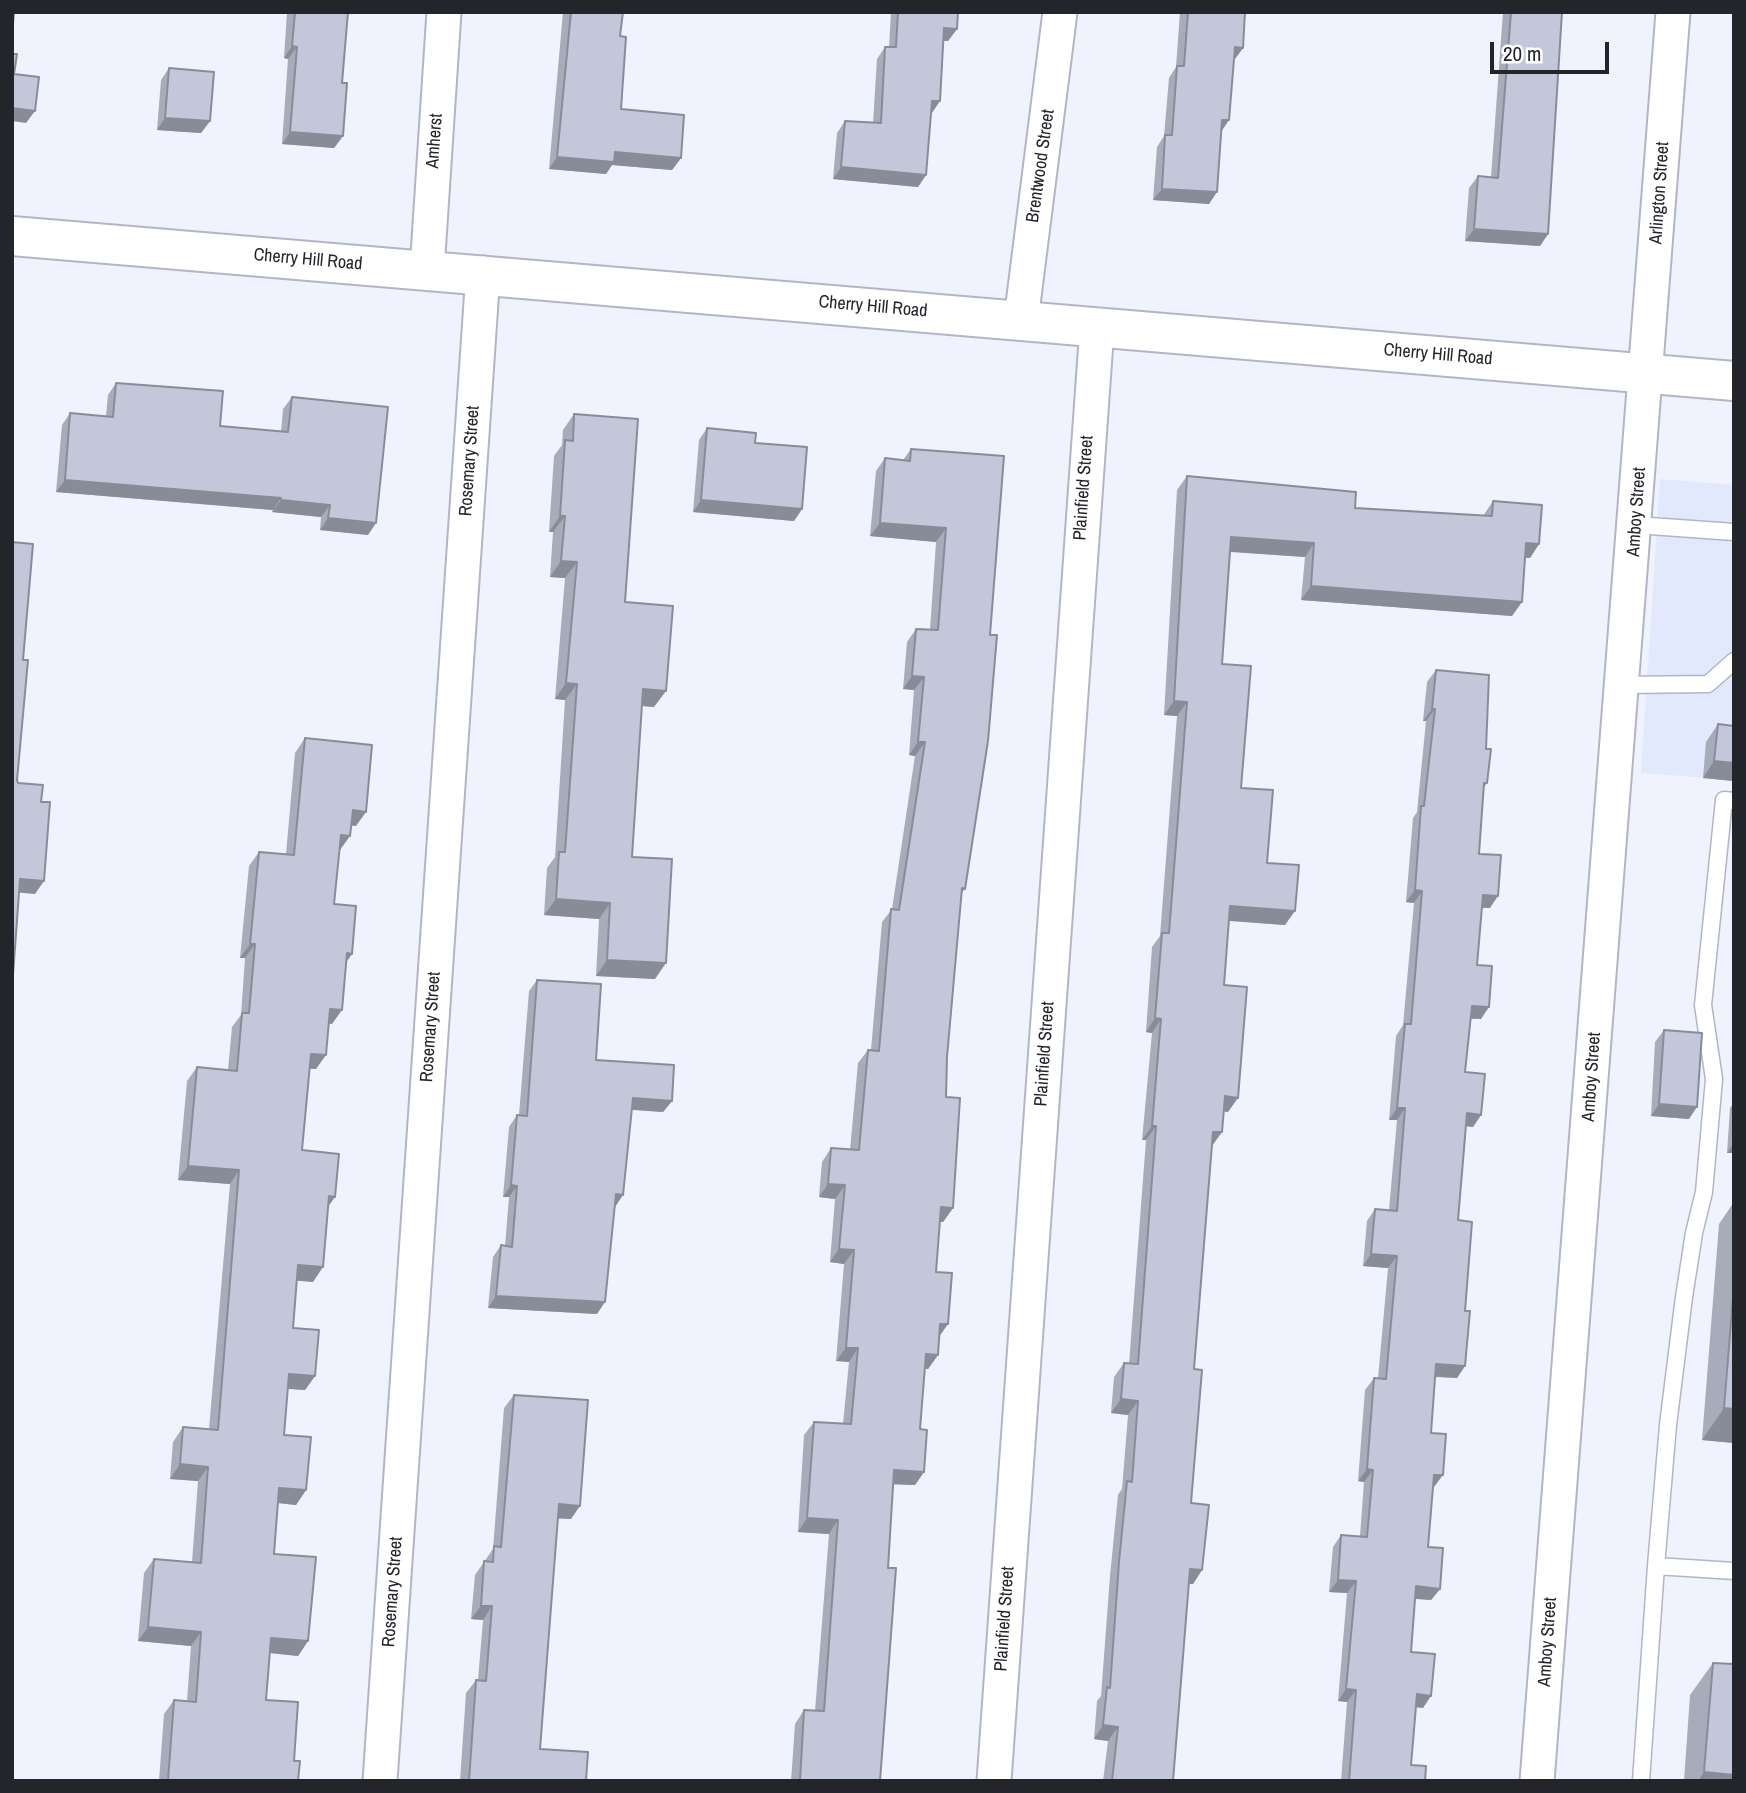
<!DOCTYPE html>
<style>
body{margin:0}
#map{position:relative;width:1746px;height:1793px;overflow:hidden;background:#f0f3fe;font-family:"Archivo Narrow",sans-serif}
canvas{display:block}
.frame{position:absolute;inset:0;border:14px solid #23252b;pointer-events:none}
.scale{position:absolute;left:1490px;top:42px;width:119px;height:32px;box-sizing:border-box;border:4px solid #23252b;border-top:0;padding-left:9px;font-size:21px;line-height:24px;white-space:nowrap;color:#23252b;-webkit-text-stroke:5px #fff;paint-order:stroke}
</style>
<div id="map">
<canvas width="1746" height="1793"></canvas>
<div class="frame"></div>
<div class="scale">20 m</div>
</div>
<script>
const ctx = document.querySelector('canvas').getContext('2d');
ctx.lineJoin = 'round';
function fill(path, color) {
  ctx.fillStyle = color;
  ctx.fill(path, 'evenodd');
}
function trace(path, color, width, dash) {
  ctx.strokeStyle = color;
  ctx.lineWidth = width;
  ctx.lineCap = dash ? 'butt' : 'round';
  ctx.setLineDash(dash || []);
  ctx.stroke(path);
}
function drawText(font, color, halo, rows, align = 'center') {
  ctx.font = font + ' "Archivo Narrow",sans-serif';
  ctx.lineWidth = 5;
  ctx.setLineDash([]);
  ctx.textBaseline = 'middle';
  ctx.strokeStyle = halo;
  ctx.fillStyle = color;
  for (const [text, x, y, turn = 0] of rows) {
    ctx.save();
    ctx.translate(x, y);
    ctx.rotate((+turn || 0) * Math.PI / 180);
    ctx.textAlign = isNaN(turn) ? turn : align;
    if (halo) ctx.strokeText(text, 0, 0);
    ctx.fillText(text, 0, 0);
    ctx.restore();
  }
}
fill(new Path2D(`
 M 1660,479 L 1734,485 L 1734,780 L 1641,773 Z`), '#e3e9fd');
const lane = new Path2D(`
 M 1636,525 L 1734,532
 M 1623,685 L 1708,684 L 1734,661
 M 1656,1566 L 1668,1425 L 1684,1297 L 1694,1233 L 1704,1192 L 1714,1079 L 1703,1005 L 1724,800 L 1734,801
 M 1641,1781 L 1656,1566 L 1734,1571`);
const street = new Path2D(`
 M 427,270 L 444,12
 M 1021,320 L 1060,12
 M 380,1781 L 483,273
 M 994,1781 L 1097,327
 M 1537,1781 L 1673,12`);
const secondary = new Path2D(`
 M 12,236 L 1734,381`);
trace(lane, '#b1b6c7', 19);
trace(street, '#b1b6c7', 37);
trace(secondary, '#b1b6c7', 42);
trace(lane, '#fff', 16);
trace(street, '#fff', 33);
trace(secondary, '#fff', 38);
fill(new Path2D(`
 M 287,12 L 348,12 L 342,83 L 343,136 L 334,148 L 282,144 L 288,59 L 284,58 Z
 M 563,12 L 623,12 L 620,36 L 621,109 L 681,158 L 672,170 L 612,165 L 606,174 L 549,169 Z
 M 891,12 L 958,12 L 957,29 L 948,41 L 944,41 L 931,113 L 926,175 L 918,187 L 833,179 L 837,133 L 845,121 L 873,123 L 877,59 L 885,47 L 889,47 Z
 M 1180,12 L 1245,12 L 1243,48 L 1234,60 L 1209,204 L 1153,200 L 1157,147 L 1164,136 L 1169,78 L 1176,67 Z
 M 1503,12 L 1562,12 L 1548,234 L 1540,246 L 1465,241 L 1469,188 L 1478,176 L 1491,177 Z
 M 169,68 L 210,121 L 201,133 L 157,130 L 161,80 Z
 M 116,383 L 220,426 L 281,431 L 283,409 L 292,397 L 368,535 L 320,530 L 321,517 L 272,512 L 273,510 L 56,492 L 62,425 L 70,413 L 106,416 L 108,395 Z
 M 574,414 L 625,602 L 654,707 L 642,706 L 632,857 L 655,979 L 596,976 L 599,919 L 544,915 L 547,868 L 555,857 L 565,700 L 555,699 L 565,578 L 550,577 L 553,532 L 549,532 L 554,456 L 562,445 L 563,430 Z
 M 707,428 L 755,443 L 802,509 L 794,521 L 693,512 L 699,440 Z
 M 911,449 L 1004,456 L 965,889 L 961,894 L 947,1057 L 946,1097 L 953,1208 L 943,1222 L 940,1221 L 936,1272 L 948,1324 L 939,1336 L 938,1355 L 928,1369 L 925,1368 L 920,1429 L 924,1472 L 915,1485 L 893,1484 L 888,1568 L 880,1781 L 791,1781 L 795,1724 L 804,1710 L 815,1711 L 829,1534 L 798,1532 L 804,1435 L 814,1422 L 843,1424 L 849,1362 L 836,1361 L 844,1264 L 830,1262 L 835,1199 L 819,1197 L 822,1162 L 831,1148 L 850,1150 L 858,1063 L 868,1050 L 871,1050 L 882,922 L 892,909 L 915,756 L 909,755 L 914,690 L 903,689 L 907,642 L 916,629 L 930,630 L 936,542 L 870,536 L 876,471 L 885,458 L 903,460 Z
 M 1187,476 L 1355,508 L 1483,516 L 1493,501 L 1539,544 L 1530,558 L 1525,558 L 1512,616 L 1301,600 L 1305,557 L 1230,552 L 1222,664 L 1241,788 L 1267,863 L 1285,925 L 1229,921 L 1224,985 L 1228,1112 L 1224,1111 L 1211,1146 L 1194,1369 L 1191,1503 L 1202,1570 L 1193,1584 L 1188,1584 L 1173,1781 L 1103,1781 L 1108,1741 L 1094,1739 L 1097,1701 L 1101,1696 L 1110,1576 L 1118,1495 L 1122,1489 L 1128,1415 L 1111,1413 L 1114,1377 L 1124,1363 L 1129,1364 L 1146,1140 L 1142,1140 L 1152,1033 L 1146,1032 L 1152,947 L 1160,936 L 1177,716 L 1164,715 L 1177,490 Z
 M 1436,670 L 1486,749 L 1487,783 L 1484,788 L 1479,854 L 1490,908 L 1482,908 L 1477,965 L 1481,1019 L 1471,1019 L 1465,1072 L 1481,1115 L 1473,1127 L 1466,1126 L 1458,1220 L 1465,1311 L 1465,1366 L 1457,1378 L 1435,1377 L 1431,1433 L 1434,1487 L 1433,1487 L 1428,1547 L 1440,1589 L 1431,1600 L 1415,1599 L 1411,1652 L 1423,1708 L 1416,1707 L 1411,1765 L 1425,1781 L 1341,1781 L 1347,1702 L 1338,1701 L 1347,1593 L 1329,1592 L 1333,1547 L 1341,1535 L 1360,1536 L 1364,1482 L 1358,1481 L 1365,1390 L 1374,1378 L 1378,1378 L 1388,1268 L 1363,1266 L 1367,1221 L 1375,1209 L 1389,1210 L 1397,1120 L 1389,1120 L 1396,1036 L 1403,1025 L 1414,903 L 1406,902 L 1413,818 L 1417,812 L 1426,721 L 1423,721 L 1427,682 Z
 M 1718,724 L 1734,726 L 1734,781 L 1703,778 L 1706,742 Z
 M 305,738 L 356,826 L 351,825 L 340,850 L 339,850 L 334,904 L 352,954 L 346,962 L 332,1024 L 329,1024 L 316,1069 L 309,1068 L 302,1150 L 328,1206 L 313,1282 L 297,1280 L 293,1328 L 315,1376 L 305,1390 L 288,1389 L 284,1435 L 306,1490 L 296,1505 L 278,1503 L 274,1554 L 308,1641 L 298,1656 L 270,1653 L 266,1700 L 294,1761 L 298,1781 L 159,1781 L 164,1714 L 174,1700 L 187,1701 L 191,1646 L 138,1641 L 144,1573 L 154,1559 L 192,1562 L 198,1481 L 170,1479 L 173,1442 L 183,1427 L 209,1429 L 230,1184 L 178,1180 L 187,1081 L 197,1067 L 228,1070 L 232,1027 L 241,1015 L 245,958 L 240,958 L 249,866 L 259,852 L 286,854 L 295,753 Z
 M 537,980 L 596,1060 L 672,1101 L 663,1112 L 632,1110 L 623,1195 L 614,1206 L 597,1314 L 488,1308 L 493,1257 L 501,1245 L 505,1246 L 509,1197 L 503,1197 L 509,1127 L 517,1115 L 519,1115 L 529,991 Z
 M 1664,1030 L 1689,1119 L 1651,1116 L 1655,1042 Z
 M 1734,1102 L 1734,1153 L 1727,1153 L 1730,1108 Z
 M 1734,1202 L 1734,1443 L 1702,1440 L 1719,1224 Z
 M 514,1395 L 571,1519 L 557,1518 L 540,1749 L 586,1781 L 460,1781 L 466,1693 L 476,1680 L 478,1680 L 483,1620 L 471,1619 L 475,1575 L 493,1549 L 504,1408 Z
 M 1713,1663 L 1734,1781 L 1684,1781 L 1690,1695 Z`), '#a7acbb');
fill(new Path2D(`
 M 944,28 L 957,29 L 948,41 L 936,40 Z
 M 292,46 L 297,47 L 288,59 L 284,58 Z
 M 1235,47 L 1243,48 L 1234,60 L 1226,59 Z
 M 932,101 L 940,101 L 932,113 L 924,113 Z
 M 12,108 L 35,111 L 26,123 L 12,121 Z
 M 165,118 L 210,121 L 201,133 L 157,130 Z
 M 1222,120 L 1229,120 L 1221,132 Z
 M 290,132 L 343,136 L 334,148 L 282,144 Z
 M 615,152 L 681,158 L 672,170 L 612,165 L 606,174 L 549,169 L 557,157 Z
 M 841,167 L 926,175 L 918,187 L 833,179 Z
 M 1162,189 L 1217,192 L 1209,204 L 1153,200 Z
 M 1474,229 L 1548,234 L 1540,246 L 1465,241 Z
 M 65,480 L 281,498 L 273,510 L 56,492 Z
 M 281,500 L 330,505 L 321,517 L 272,512 Z
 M 701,500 L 802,509 L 794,521 L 693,512 Z
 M 560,516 L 565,516 L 553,532 L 549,532 Z
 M 328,518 L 376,523 L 368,535 L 320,530 Z
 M 880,523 L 946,528 L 936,542 L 870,536 Z
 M 1231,537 L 1314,543 L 1305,557 L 1221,551 Z
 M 1526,543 L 1539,544 L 1530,558 L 1516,557 Z
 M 561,561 L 577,562 L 565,578 L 550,577 Z
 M 1311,586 L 1522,602 L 1512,616 L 1301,600 Z
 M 912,676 L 924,677 L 914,690 L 903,689 Z
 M 566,683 L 577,684 L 565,700 L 555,699 Z
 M 643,689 L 666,691 L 654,707 L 632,705 Z
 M 1174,701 L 1187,702 L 1177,716 L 1164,715 Z
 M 1432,709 L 1435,709 L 1426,721 L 1423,721 Z
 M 918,742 L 925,742 L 915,756 L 909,755 Z
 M 1714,761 L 1734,763 L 1734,781 L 1703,778 Z
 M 353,810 L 366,812 L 356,826 L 343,824 Z
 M 341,835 L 350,836 L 340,850 L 331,849 Z
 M 20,879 L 44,881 L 35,894 L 12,892 Z
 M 1415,890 L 1422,891 L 1414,903 L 1406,902 Z
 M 1483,895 L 1498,896 L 1490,908 L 1475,907 Z
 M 556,899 L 610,903 L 599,919 L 544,915 Z
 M 1230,906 L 1295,911 L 1285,925 L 1220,920 Z
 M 250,944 L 255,944 L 245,958 L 240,958 Z
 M 347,953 L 352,954 L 342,968 Z
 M 607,960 L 666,963 L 655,979 L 596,976 Z
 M 1472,1006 L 1489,1007 L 1481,1019 L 1464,1018 Z
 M 330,1009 L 342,1010 L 332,1024 L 321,1023 Z
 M 1155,1018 L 1161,1019 L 1152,1033 L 1146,1032 Z
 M 311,1054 L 326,1055 L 316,1069 L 301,1068 Z
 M 1225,1096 L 1238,1098 L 1228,1112 L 1215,1110 Z
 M 633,1098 L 672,1101 L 663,1112 L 624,1109 Z
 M 1659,1104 L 1697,1107 L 1689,1119 L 1651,1116 Z
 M 1397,1108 L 1405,1108 L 1397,1120 L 1389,1120 Z
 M 1467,1113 L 1481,1115 L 1473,1127 L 1458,1125 Z
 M 1152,1126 L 1156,1126 L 1146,1140 L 1142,1140 Z
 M 1213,1132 L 1222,1132 L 1212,1146 Z
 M 1734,1143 L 1734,1153 L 1727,1153 Z
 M 188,1166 L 239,1170 L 230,1184 L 178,1180 Z
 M 828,1184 L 845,1185 L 835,1199 L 819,1197 Z
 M 511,1185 L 517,1186 L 509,1197 L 503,1197 Z
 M 616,1194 L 623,1195 L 615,1207 L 607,1206 Z
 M 329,1196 L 335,1197 L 325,1211 Z
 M 941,1207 L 953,1208 L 943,1222 L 932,1221 Z
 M 839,1249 L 854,1250 L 844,1264 L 830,1262 Z
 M 1371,1254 L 1397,1256 L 1388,1268 L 1363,1266 Z
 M 298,1265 L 323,1267 L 313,1282 L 288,1280 Z
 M 496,1296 L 605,1302 L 597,1314 L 488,1308 Z
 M 940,1324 L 948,1324 L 938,1338 Z
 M 846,1348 L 858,1348 L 849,1362 L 836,1361 Z
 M 926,1354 L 938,1355 L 928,1369 L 917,1368 Z
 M 1436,1364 L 1465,1366 L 1457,1378 L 1428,1376 Z
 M 289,1374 L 315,1376 L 305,1390 L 279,1388 Z
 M 1121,1399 L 1138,1401 L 1128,1415 L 1111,1413 Z
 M 1724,1408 L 1734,1409 L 1734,1443 L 1702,1440 Z
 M 180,1464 L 208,1467 L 198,1481 L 170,1479 Z
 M 1367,1469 L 1373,1470 L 1364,1482 L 1358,1481 Z
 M 894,1470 L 924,1472 L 915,1485 L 885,1484 Z
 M 1434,1475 L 1443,1475 L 1434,1487 L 1426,1487 Z
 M 279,1488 L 306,1490 L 296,1505 L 269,1502 Z
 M 559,1504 L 580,1506 L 571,1519 L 549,1518 Z
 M 807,1518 L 838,1520 L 829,1534 L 798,1532 Z
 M 1190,1569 L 1202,1570 L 1193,1584 L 1180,1583 Z
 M 1338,1580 L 1356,1581 L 1347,1593 L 1329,1592 Z
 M 1416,1586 L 1440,1589 L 1431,1600 L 1408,1598 Z
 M 481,1606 L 492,1606 L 483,1620 L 471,1619 Z
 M 148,1627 L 201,1632 L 191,1646 L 138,1641 Z
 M 271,1638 L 308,1641 L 298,1656 L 261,1652 Z
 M 1346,1689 L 1356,1690 L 1347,1702 L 1338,1701 Z
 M 1417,1694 L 1431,1696 L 1423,1708 L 1408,1706 Z
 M 1103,1725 L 1118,1727 L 1108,1741 L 1094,1739 Z
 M 1704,1772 L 1734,1775 L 1734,1781 L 1698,1781 Z`), '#888c98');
const building = new Path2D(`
 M 12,12 L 14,12 L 12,36 Z
 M 295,12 L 348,12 L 342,83 L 347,83 L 343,136 L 290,132 L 297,47 L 292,46 Z
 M 571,12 L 623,12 L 620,36 L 626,37 L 621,109 L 684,115 L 681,158 L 615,152 L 614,162 L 557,157 Z
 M 898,12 L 958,12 L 957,29 L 944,28 L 940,101 L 932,101 L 926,175 L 841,167 L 845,121 L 881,123 L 885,47 L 896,47 Z
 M 1188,12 L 1245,12 L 1243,48 L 1235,47 L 1229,120 L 1222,120 L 1217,192 L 1162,189 L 1165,135 L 1172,135 L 1177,66 L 1184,66 Z
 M 1511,12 L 1562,12 L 1548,234 L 1474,229 L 1478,176 L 1498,178 Z
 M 12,54 L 17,54 L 14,74 L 39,77 L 35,111 L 12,108 Z
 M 169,68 L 214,72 L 210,121 L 165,118 Z
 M 116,383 L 223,391 L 220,426 L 288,432 L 292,397 L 388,407 L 376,523 L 328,518 L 330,505 L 281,500 L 281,498 L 65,480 L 70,413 L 113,417 Z
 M 574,414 L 638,419 L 625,602 L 673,606 L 666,691 L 643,689 L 632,857 L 672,859 L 666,963 L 607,960 L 610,903 L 556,899 L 559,852 L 565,852 L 577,684 L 566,683 L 577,562 L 561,561 L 565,516 L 560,516 L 565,440 L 573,441 Z
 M 707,428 L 756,433 L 755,443 L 807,447 L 802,509 L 701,500 Z
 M 911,449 L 1004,456 L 990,635 L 997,635 L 988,741 L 965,889 L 962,888 L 947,1057 L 946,1097 L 960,1098 L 953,1208 L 941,1207 L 936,1272 L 952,1273 L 948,1324 L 940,1324 L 938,1355 L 926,1354 L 920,1429 L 927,1430 L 924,1472 L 894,1470 L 888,1568 L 896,1568 L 880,1781 L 800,1781 L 804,1710 L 824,1711 L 838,1520 L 807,1518 L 814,1422 L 851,1424 L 858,1348 L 846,1348 L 854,1250 L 839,1249 L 845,1185 L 828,1184 L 831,1148 L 859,1150 L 868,1050 L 879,1051 L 891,909 L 899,910 L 925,742 L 918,742 L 924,677 L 912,676 L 916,629 L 938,630 L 946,528 L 880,523 L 885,458 L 910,461 Z
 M 1187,476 L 1356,492 L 1355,508 L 1492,516 L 1493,501 L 1542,505 L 1539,544 L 1526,543 L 1522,602 L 1311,586 L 1314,543 L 1231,537 L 1222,664 L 1251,666 L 1241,788 L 1273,790 L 1267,863 L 1299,865 L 1295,911 L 1230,906 L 1224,985 L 1247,987 L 1238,1098 L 1225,1096 L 1222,1132 L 1213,1132 L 1194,1369 L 1202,1370 L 1191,1503 L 1209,1505 L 1202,1570 L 1190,1569 L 1173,1781 L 1112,1781 L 1118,1727 L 1103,1725 L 1107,1687 L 1110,1688 L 1119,1562 L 1127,1481 L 1132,1482 L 1138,1401 L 1121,1399 L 1124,1363 L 1138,1364 L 1156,1126 L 1152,1126 L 1161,1019 L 1155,1018 L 1162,933 L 1169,933 L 1187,702 L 1174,701 Z
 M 12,542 L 33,544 L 23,660 L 28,660 L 17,780 L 18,783 L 43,785 L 41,802 L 50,802 L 44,881 L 20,879 L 12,989 Z
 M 1436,670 L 1489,675 L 1486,749 L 1491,749 L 1487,783 L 1484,783 L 1479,854 L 1501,855 L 1498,896 L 1483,895 L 1477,965 L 1492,966 L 1489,1007 L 1472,1006 L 1465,1072 L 1485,1074 L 1481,1115 L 1467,1113 L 1458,1220 L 1472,1222 L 1465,1311 L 1470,1311 L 1465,1366 L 1436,1364 L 1431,1433 L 1446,1434 L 1443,1475 L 1434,1475 L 1428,1547 L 1443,1548 L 1440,1589 L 1416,1586 L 1411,1652 L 1435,1654 L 1431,1696 L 1417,1694 L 1411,1765 L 1426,1766 L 1425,1781 L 1349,1781 L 1356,1690 L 1346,1689 L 1356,1581 L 1338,1580 L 1341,1535 L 1367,1537 L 1373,1470 L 1367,1469 L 1374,1378 L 1386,1379 L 1397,1256 L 1371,1254 L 1375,1209 L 1397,1211 L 1405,1108 L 1397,1108 L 1405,1024 L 1411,1024 L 1422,891 L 1415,890 L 1421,806 L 1424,806 L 1435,709 L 1432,709 Z
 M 1718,724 L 1734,726 L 1734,763 L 1714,761 Z
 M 305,738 L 372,745 L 366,812 L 353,810 L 350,836 L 341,835 L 334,904 L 356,906 L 352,954 L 347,953 L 342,1010 L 330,1009 L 326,1055 L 311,1054 L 302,1150 L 339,1154 L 335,1197 L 329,1196 L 323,1267 L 298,1265 L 293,1328 L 319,1330 L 315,1376 L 289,1374 L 284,1435 L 311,1437 L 306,1490 L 279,1488 L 274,1554 L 316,1557 L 308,1641 L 271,1638 L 266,1700 L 298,1702 L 294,1761 L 300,1761 L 298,1781 L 168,1781 L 174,1700 L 196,1702 L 201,1632 L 148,1627 L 154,1559 L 201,1563 L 208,1467 L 180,1464 L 183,1427 L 218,1430 L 239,1170 L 188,1166 L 197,1067 L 237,1071 L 242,1013 L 249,1013 L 255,944 L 250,944 L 259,852 L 294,855 Z
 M 537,980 L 601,984 L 596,1060 L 674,1065 L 672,1101 L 633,1098 L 623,1195 L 616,1194 L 605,1302 L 496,1296 L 501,1245 L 512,1247 L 517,1186 L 511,1185 L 517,1115 L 527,1116 Z
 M 1664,1030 L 1702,1033 L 1697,1107 L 1659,1104 Z
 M 1734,1285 L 1734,1409 L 1724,1408 Z
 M 514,1395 L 588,1400 L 580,1506 L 559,1504 L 540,1749 L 588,1752 L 586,1781 L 469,1781 L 476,1680 L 486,1681 L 492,1606 L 481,1606 L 484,1561 L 493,1562 L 494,1546 L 501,1547 Z
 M 1713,1663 L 1734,1664 L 1734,1775 L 1704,1772 Z`);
fill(building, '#c2c8d9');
trace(building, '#888c98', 2);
drawText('18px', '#23252b', '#fff', [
 ["Amherst",435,141,-86],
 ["Brentwood Street",1041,166,-82],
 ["Arlington Street",1660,193,-86],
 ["Cherry Hill Road",308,260,5],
 ["Cherry Hill Road",873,307,5],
 ["Cherry Hill Road",1438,355,5],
 ["Rosemary Street",470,461,-86],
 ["Plainfield Street",1084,488,-86],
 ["Amboy Street",1637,512,-86],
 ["Rosemary Street",431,1027,-86],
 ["Plainfield Street",1045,1054,-86],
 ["Amboy Street",1592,1077,-86],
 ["Rosemary Street",393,1592,-86],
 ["Plainfield Street",1005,1619,-86],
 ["Amboy Street",1548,1642,-86]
]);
</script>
